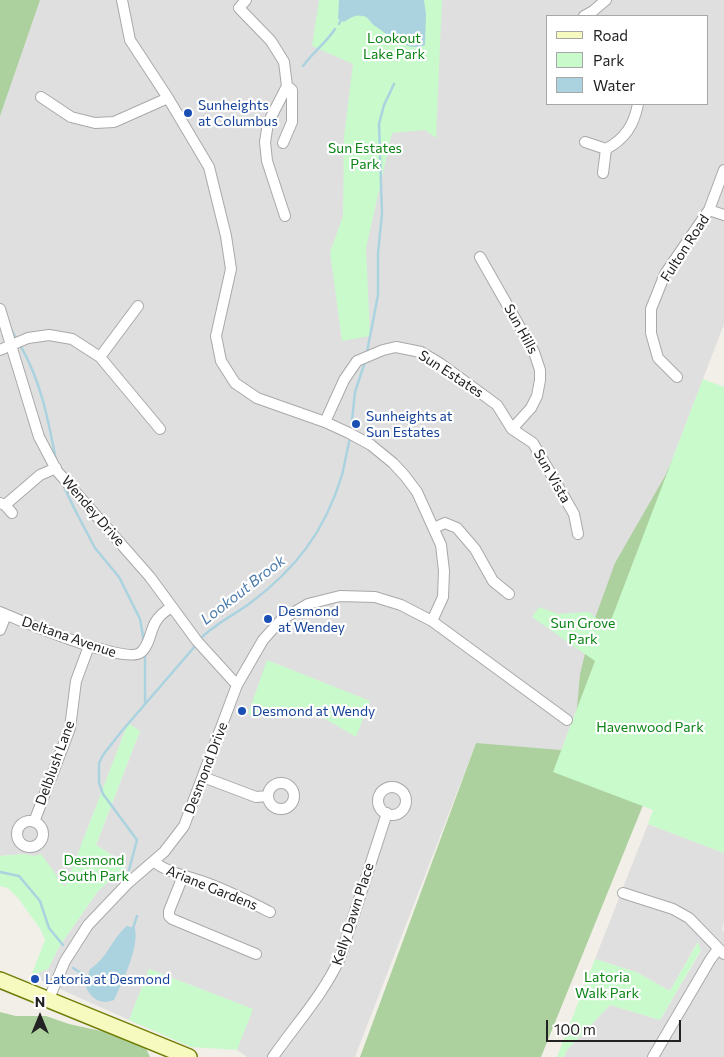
<!DOCTYPE html>
<style>
body{margin:0}
#map{position:relative;width:724px;height:1057px;overflow:hidden;background:#f2efe9;font-family:Commissioner,sans-serif}
canvas{display:block}
.legend{position:absolute;left:546px;top:15px;width:162px;height:90px;box-sizing:border-box;background:#fff;border:1px solid #a7a7a7;margin:0;padding:6px 9px;list-style:none;font-size:15px;color:#222}
.legend li{display:flex;align-items:center;gap:10px;height:25px}
.legend b{width:25px;border:1px solid #a7a7a7}
.north{position:absolute;left:15px;top:992px;width:50px;height:50px;-webkit-text-stroke:4px #fff;paint-order:stroke;rotate:0deg;font-size:14px;font-weight:700;line-height:20px;text-align:center;color:#222}
.north::after{content:'';display:block;margin:auto;width:18px;height:22px;background:#222;clip-path:polygon(50% 0,100% 100%,50% 72%,0 100%)}
.scale{position:absolute;left:546px;top:1020px;width:135px;height:22px;box-sizing:border-box;border:2px solid #222;border-top:0;padding-left:6px;font-size:15px;line-height:18px;white-space:nowrap;color:#222;-webkit-text-stroke:4px #fff;paint-order:stroke}
</style>
<div id="map">
<canvas width="724" height="1057"></canvas>
<ul class="legend">
<li><b style="height:6px;background:#f7fabf"></b>Road</li>
<li><b style="height:14px;background:#c8facc"></b>Park</li>
<li><b style="height:14px;background:#aad3df"></b>Water</li>
</ul>
<div class="north">N</div>
<div class="scale">100 m</div>
</div>
<script>
const ctx = document.querySelector('canvas').getContext('2d');
ctx.lineJoin = 'round';
function fill(path, color) {
  ctx.fillStyle = color;
  ctx.fill(path, 'evenodd');
}
function trace(path, color, width, dash) {
  ctx.strokeStyle = color;
  ctx.lineWidth = width;
  ctx.lineCap = dash ? 'butt' : 'round';
  ctx.setLineDash(dash || []);
  ctx.stroke(path);
}
function drawText(font, color, halo, rows, align = 'center') {
  ctx.font = font + ' Commissioner,sans-serif';
  ctx.lineWidth = 4.5;
  ctx.setLineDash([]);
  ctx.textBaseline = 'middle';
  ctx.strokeStyle = halo;
  ctx.fillStyle = color;
  for (const [text, x, y, turn = 0] of rows) {
    ctx.save();
    ctx.translate(x, y);
    ctx.rotate((+turn || 0) * Math.PI / 180);
    ctx.textAlign = isNaN(turn) ? turn : align;
    if (halo) ctx.strokeText(text, 0, 0);
    ctx.fillText(text, 0, 0);
    ctx.restore();
  }
}
fill(new Path2D(`
 M 18,0 L 724,0 L 724,324 L 553,772 L 476,743 L 355,1057 L 247,1057 L 237,1050 L 252,1009 L 149,969 L 129,1020 L 31,976 L 48,969 L 59,947 L 98,891 L 127,865 L 96,845 L 140,731 L 128,724 L 65,888 L 38,856 L 31,856 L 24,854 L 0,856 L 0,49 ZM 548,16 L 708,16 L 708,104 L 548,104 Z
 M 648,824 L 724,853 L 724,923 L 722,929 L 724,932 L 724,1057 L 564,1057 L 567,1050 L 610,1005 L 660,1020 L 701,951 L 697,943 L 670,991 L 636,972 L 595,959 Z`), '#e0dfdf');
fill(new Path2D(`
 M 0,0 L 40,0 L 0,116 Z
 M 686,430 L 650,788 L 541,1057 L 360,1057 L 476,743 L 561,750 L 575,737 L 571,730 L 577,708 L 580,674 L 591,629 L 615,563 L 665,476 Z
 M 0,1012 L 16,1016 L 46,1016 L 69,1024 L 142,1040 L 150,1057 L 0,1057 Z`), '#add19e');
fill(new Path2D(`
 M 319,0 L 442,0 L 436,138 L 425,130 L 392,133 L 366,248 L 370,336 L 342,341 L 330,252 L 343,216 L 344,137 L 353,64 L 312,46 Z
 M 703,379 L 724,387 L 724,853 L 648,824 L 653,810 L 553,772 L 595,661 L 532,617 L 539,607 L 558,614 L 589,612 L 608,628 Z
 M 267,660 L 370,701 L 356,737 L 336,725 L 302,707 L 300,719 L 248,714 Z
 M 128,723 L 140,731 L 96,845 L 127,865 L 98,891 L 59,947 L 48,969 L 31,976 L 45,940 L 41,930 L 18,898 L 8,888 L 0,886 L 0,856 L 24,854 L 34,856 L 41,854 L 65,887 Z
 M 698,942 L 701,950 L 660,1020 L 610,1005 L 567,1050 L 564,1057 L 557,1057 L 595,959 L 636,972 L 670,991 Z
 M 149,969 L 253,1009 L 237,1050 L 191,1047 L 129,1020 Z`), '#c8facc');
fill(new Path2D(`
 M 339,0 L 424,0 L 426,15 L 425,45 C 407,53 389,35 375,26 C 370,23 369,17 363,16 C 356,14 350,18 344,22 L 338,19 Z
 M 127,926 L 135,928 C 139,948 123,981 114,1000 C 100,1005 91,999 85,985 L 90,969 C 107,959 112,938 127,926 Z`), '#aad3df');
trace(new Path2D(`
 M 339,24 L 341,20
 M 303,66 C 313,52 326,43 335,29
 M 11,329 L 17,340
 M 20,345 C 41,381 48,419 56,460
 M 367,352 L 378,295 L 378,253 L 382,214 L 379,124 L 384,105 L 394,84
 M 351,430 L 355,392 L 365,362
 M 63,485 L 75,510 L 95,548 L 119,577 L 140,619 L 144,642
 M 199,640 C 213,625 232,616 249,604 C 296,569 325,531 342,475 C 345,463 347,450 350,438
 M 145,653 L 145,702
 M 129,870 L 137,840 L 103,794 L 99,783 L 99,763 L 103,755 L 121,732 L 196,645
 M 0,872 L 19,876 L 40,901 L 49,928 L 63,945
 M 133,928 L 137,916
 M 73,968 L 87,977`), '#aad3df', 2.5);
const street = new Path2D(`
 M 122,0 L 130,40 L 168,98 L 209,167 L 226,236 L 231,269 L 216,336 L 221,361 L 235,383 L 257,398 L 325,422 L 349,433 L 371,445 L 393,463 L 405,476 L 417,492 L 441,545 L 444,571 L 443,597 L 432,621
 M 246,0 L 239,8 L 271,41 L 284,62 L 287,86 L 268,123 L 265,142 L 267,161 L 285,216
 M 584,16 L 593,11 L 606,0
 M 41,97 L 71,117 L 95,123 L 114,122 L 168,98
 M 585,142 L 606,149 L 603,173
 M 283,143 L 292,122 L 292,90 L 287,86
 M 606,149 C 625,139 634,125 638,104
 M 709,210 L 724,215
 M 480,257 L 534,352 L 540,370 L 540,380 L 537,396 L 531,408 L 512,429
 M 0,309 L 39,437 L 57,471 L 150,577 L 197,641 L 237,685
 M 0,350 L 28,338 L 49,335 L 72,339 L 100,357 L 160,429
 M 100,357 L 138,306
 M 677,377 L 658,358 L 651,333 L 651,309 L 665,274 L 709,210 L 724,170
 M 325,422 L 344,380 L 357,361 L 383,350 L 396,347 L 421,352 L 441,364 L 497,405 L 512,429 L 533,443 L 574,514 L 578,534
 M 0,503 L 5,505 L 12,513
 M 5,505 L 40,475 L 56,468
 M 434,528 L 445,523 L 457,528 L 475,549 L 493,581 L 509,594
 M 0,612 C 21,621 124,664 140,653 C 149,647 150,632 155,623 C 159,615 165,611 172,607
 M 0,630 L 6,615
 M 203,777 L 256,797 L 268,796
 M268 796a13 13 0 1 1 26 0a13 13 0 1 1-26 0Z
 M378 801a14 14 0 1 1 28 0a14 14 0 1 1-28 0Z
 M17 834a13 13 0 1 1 26 0a13 13 0 1 1-26 0Z
 M 34,822 L 70,728 L 76,681 L 89,646
 M 154,862 C 169,873 184,875 201,881 C 225,889 248,901 270,912
 M 183,876 L 169,911 L 169,916 L 172,919 L 256,954
 M 623,893 L 673,909 L 689,918 L 724,954
 M 48,1001 L 65,961 L 88,925 L 127,884 L 164,852 L 184,826 L 237,685 L 263,640 L 281,620 L 308,604 L 340,596 L 375,597 L 401,605 L 432,621 L 567,720
 M 273,1057 C 296,1024 323,995 340,958 L 387,813
 M 653,1057 L 710,960 L 718,949`);
const secondary = new Path2D(`
 M 0,980 L 189,1057`);
trace(street, '#a9a9a9', 12);
trace(secondary, '#707d05', 18);
trace(street, '#fff', 10);
trace(secondary, '#f7fabf', 15);
for (const [x, y, r, color] of [
 [188,113,5,"#1a4fb4"],
 [356,424,5,"#1a4fb4"],
 [268,619,5,"#1a4fb4"],
 [242,711,5,"#1a4fb4"],
 [35,979,5,"#1a4fb4"]
]) {
  const dot = new Path2D();
  dot.arc(x, y, r, 0, 2 * Math.PI);
  ctx.fillStyle = color;
  ctx.fill(dot);
  trace(dot, '#fff', 2);
}
drawText('14px', '#0c8416', '#fff', [
 ["Lookout",394,38],
 ["Lake Park",394,54],
 ["Sun Estates",365,148],
 ["Park",365,164],
 ["Sun Grove",583,623],
 ["Park",583,639],
 ["Havenwood Park",650,727],
 ["Desmond",94,860],
 ["South Park",94,876],
 ["Latoria",607,977],
 ["Walk Park",607,993]
]);
drawText('14px', '#164399', '#fff', [
 ["Sunheights",198,105],
 ["at Columbus",198,121],
 ["Sunheights at",366,416],
 ["Sun Estates",366,432],
 ["Desmond",278,611],
 ["at Wendey",278,627],
 ["Desmond at Wendy",252,711],
 ["Latoria at Desmond",45,979]
], 'left');
drawText('14px', '#222', '#fff', [
 ["Fulton Road",685,248,-57],
 ["Sun Hills",521,329,61],
 ["Sun Estates",451,374,33],
 ["Sun Vista",552,476,60],
 ["Wendey Drive",93,511,49],
 ["Deltana Avenue",69,637,19],
 ["Delblush Lane",55,763,-70],
 ["Desmond Drive",206,768,-69],
 ["Ariane Gardens",212,888,22],
 ["Kelly Dawn Place",353,914,-72]
]);
drawText('italic 15px', '#4a7aab', '#fff', [
 ["Lookout Brook",243,590,-38]
]);
</script>
